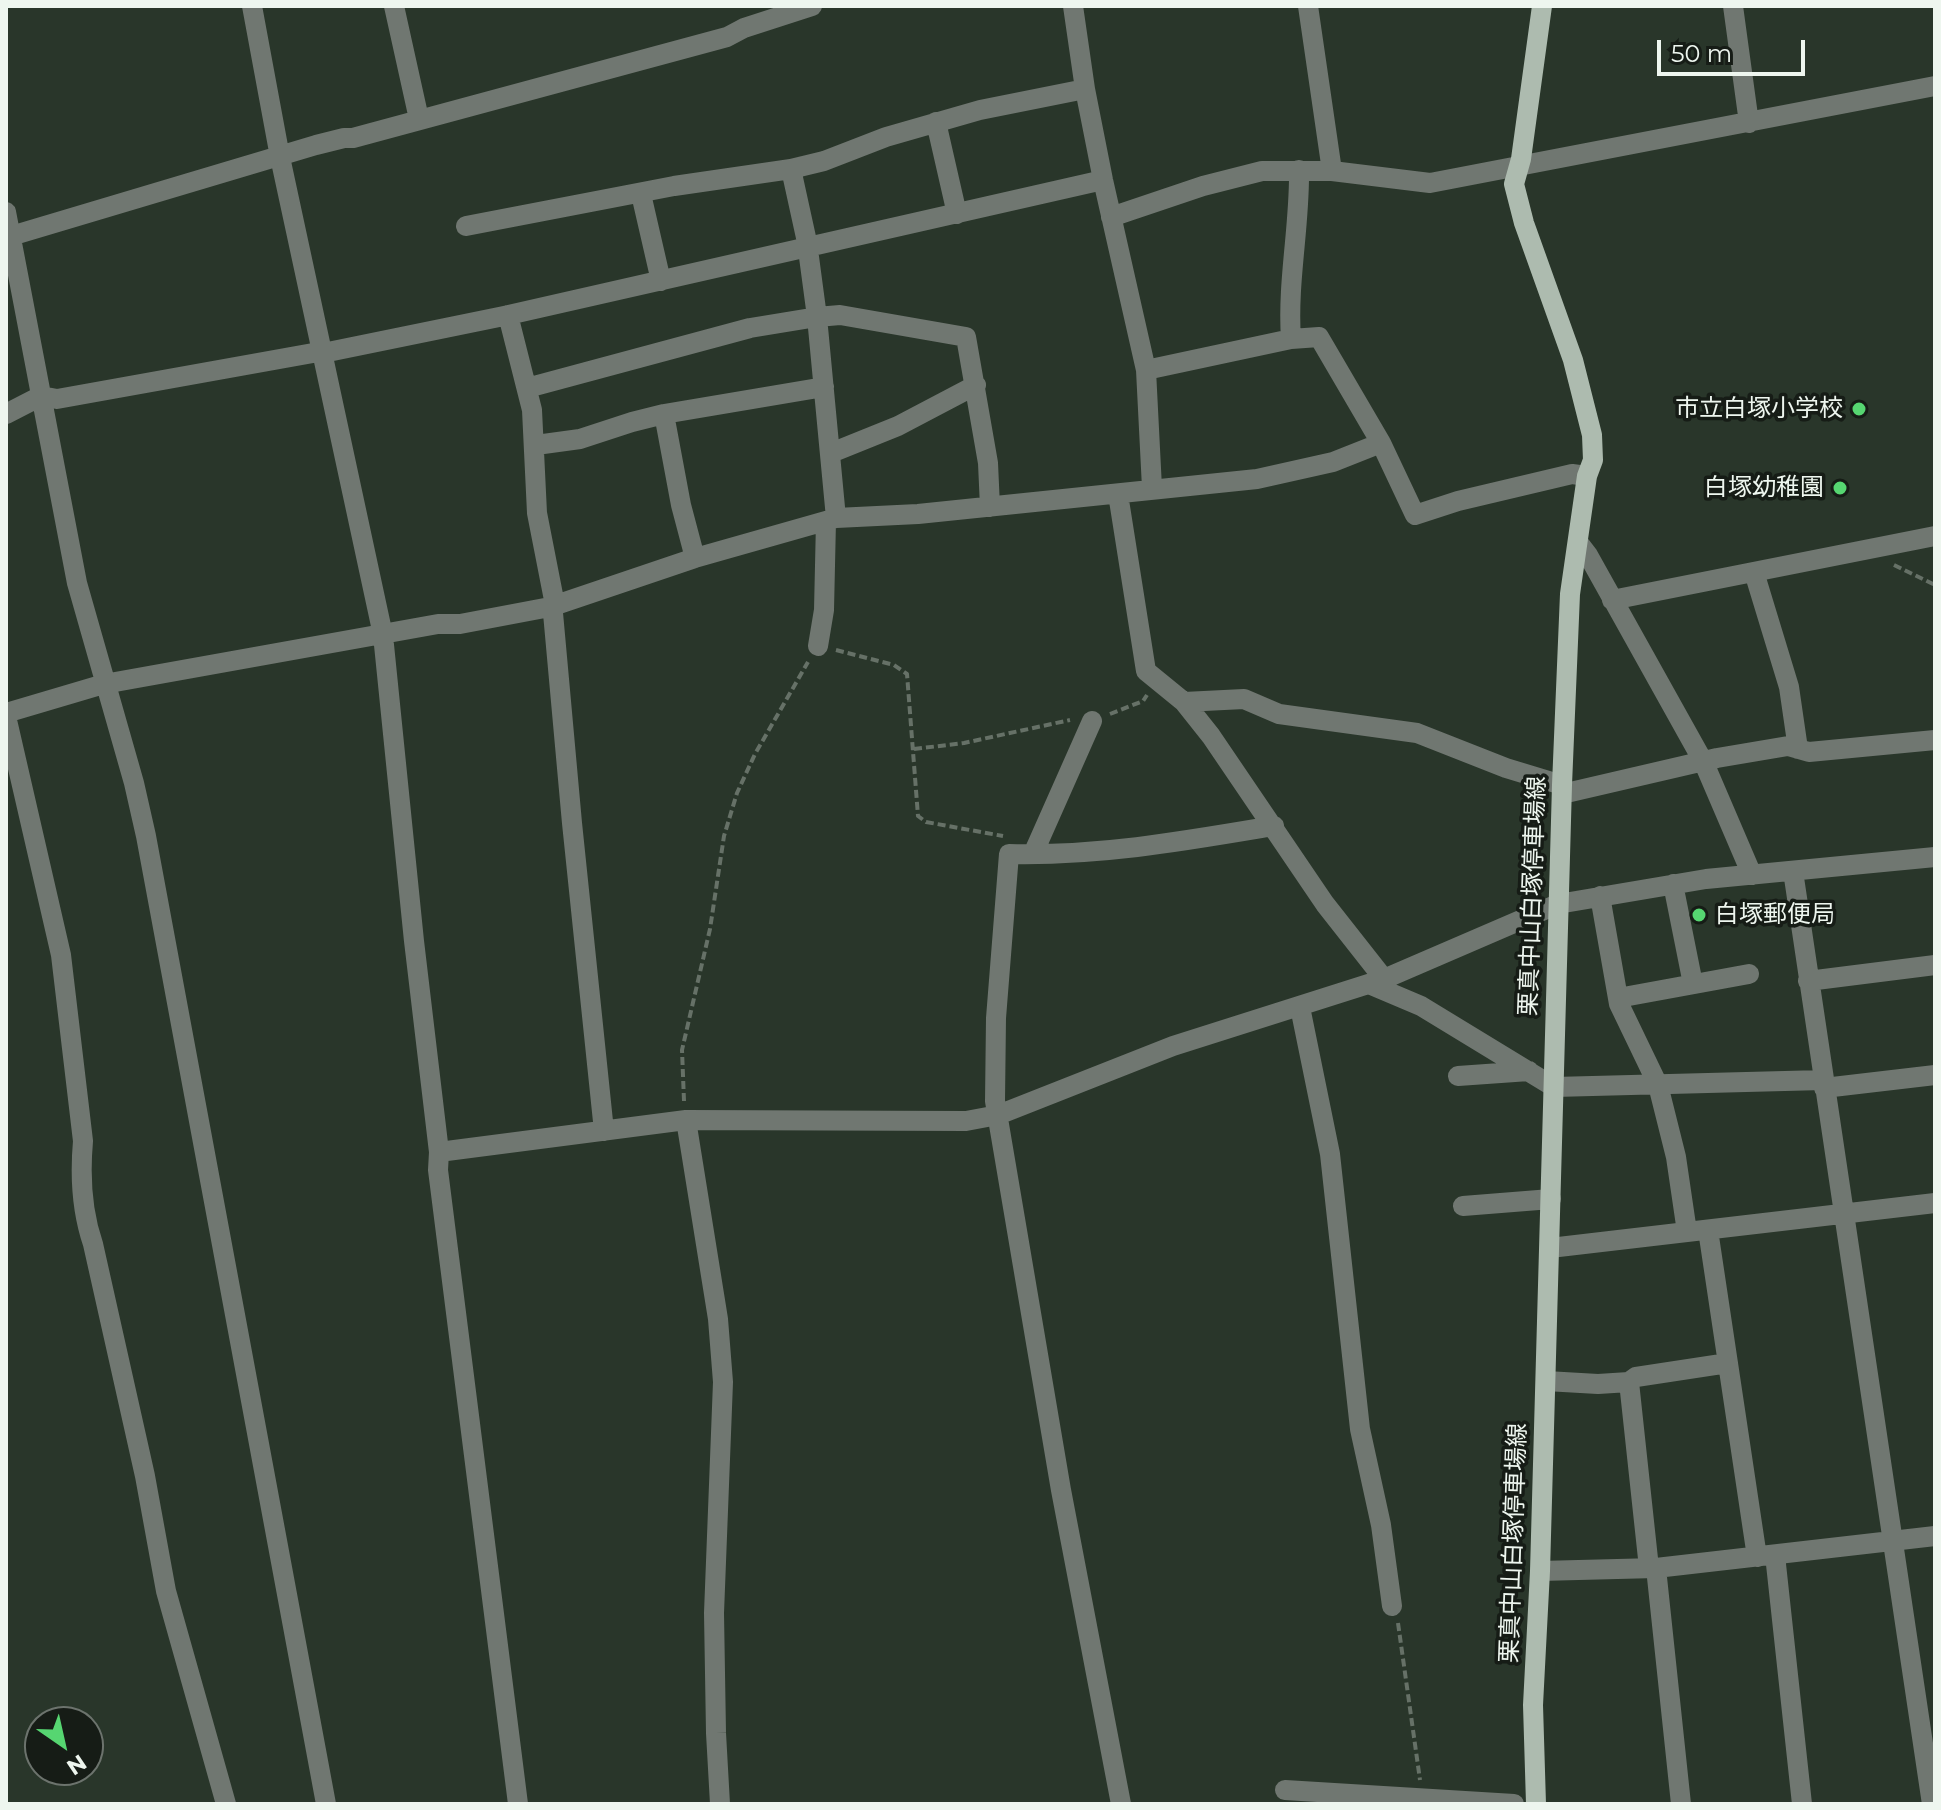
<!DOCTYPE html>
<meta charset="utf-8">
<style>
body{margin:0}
#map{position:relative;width:1941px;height:1810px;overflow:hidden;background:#29362a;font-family:Montserrat,sans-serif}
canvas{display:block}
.frame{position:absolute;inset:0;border:8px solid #eef6ef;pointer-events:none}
.north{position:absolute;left:24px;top:1706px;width:80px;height:80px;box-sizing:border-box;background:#161c16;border:2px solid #6c736d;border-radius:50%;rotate:146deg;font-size:22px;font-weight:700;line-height:32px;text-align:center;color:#eef6ef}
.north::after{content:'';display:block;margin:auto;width:28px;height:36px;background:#56d671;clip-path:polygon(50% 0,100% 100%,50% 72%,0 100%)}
.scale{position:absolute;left:1657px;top:40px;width:148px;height:36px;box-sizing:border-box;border:4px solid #eef6ef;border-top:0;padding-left:10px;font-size:24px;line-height:28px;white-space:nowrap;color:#eef6ef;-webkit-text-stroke:6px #161c16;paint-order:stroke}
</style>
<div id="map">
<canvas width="1941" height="1810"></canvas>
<div class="frame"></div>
<div class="north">N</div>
<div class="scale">50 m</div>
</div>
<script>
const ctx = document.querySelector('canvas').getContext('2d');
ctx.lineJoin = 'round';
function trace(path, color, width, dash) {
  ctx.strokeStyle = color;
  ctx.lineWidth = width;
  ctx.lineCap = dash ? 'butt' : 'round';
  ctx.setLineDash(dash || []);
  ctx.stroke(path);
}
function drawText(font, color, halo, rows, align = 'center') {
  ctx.font = font + ' Montserrat,"Noto Sans JP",sans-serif';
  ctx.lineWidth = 7;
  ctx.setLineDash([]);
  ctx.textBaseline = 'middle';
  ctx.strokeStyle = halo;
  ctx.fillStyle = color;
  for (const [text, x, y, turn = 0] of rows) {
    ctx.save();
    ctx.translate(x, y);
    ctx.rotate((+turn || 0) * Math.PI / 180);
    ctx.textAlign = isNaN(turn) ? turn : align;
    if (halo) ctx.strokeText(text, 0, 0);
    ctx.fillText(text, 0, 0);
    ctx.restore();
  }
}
trace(new Path2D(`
 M 1894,565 L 1935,585
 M 836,650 L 894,665 L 907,674 L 918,816 L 926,822 L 1003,836
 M 1110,714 L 1143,701 L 1147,695
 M 914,749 L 964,743 L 1070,720
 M 684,1101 L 682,1050 L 710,929 L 724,836 L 737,793 L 755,754 L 808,662
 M 1398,1623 L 1420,1780`), '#667167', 4, [8, 4]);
trace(new Path2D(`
 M 252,6 L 280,157 L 383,635 L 414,941 L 439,1152 L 438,1170 L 518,1804
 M 394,6 L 419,119
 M 1073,6 L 1085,89 L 1103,180 L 1146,370 L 1152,488
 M 1308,6 L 1332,171
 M 1733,6 L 1749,123
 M 936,122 L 957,214
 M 791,169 L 807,242 L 817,317 L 840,315 L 966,337 L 988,463 L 990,507
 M 641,194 L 661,281
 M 6,212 L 77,583 L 134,783 L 146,836 L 326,1804
 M 1111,217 L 1203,186 L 1262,171 L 1332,171 L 1430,183 L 1935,86
 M 466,226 L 674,186 L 791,169 L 824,161 L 886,137 L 980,110 L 1085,89
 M 11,236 L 316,145 L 344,138 L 353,138 L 727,37 L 744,28 L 812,6
 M 508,315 L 532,410 L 537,513 L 555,605
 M 1291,339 C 1287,282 1300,226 1299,170
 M 1146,370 L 1291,339 L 1319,337 L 1381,443 L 1415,515 L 1458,501 L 1572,474 L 1587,476
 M 527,388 L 750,328 L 817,317 L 836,518
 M 6,414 L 41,396 L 57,399 L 313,353 L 323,353 L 504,316 L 1103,180
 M 664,414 L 681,505 L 695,558
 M 536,445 L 580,439 L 632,422 L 664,414 L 824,387
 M 831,453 L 898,426 L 976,385
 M 1118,494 L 1146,671 L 1184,702 L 1211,736 L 1325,904 L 1384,979
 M 1578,542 L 1588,555 L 1704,763 L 1752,875
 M 1754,572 L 1789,687 L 1798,749
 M 1612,600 L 1935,536
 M 550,607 L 553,613 L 572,823 L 604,1131
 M 818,646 L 824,610 L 826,521
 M 1184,702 L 1244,699 L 1279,714 L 1417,733 L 1506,768 L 1562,785
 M 6,713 L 104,684 L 438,624 L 460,624 L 550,607 L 695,558 L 836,518 L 918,514 L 1257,479 L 1333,462 L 1381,443
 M 6,716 L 61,955 L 83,1141 C 80,1175 82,1212 93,1244 L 145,1476 L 166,1591 L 226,1804
 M 1562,794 L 1717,758 L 1788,746 L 1809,752 L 1935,740
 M 1033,854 L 1092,721
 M 1793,871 L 1932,1804
 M 1673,884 L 1693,984
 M 1600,896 L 1619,1004 L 1658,1085 L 1676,1157 L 1687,1232
 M 1808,981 L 1935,965
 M 1369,984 L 1421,1006 L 1554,1087 L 1823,1080
 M 1618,998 L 1749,974
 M 1300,1007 L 1330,1154 L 1360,1429 L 1381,1525 L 1392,1606
 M 1458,1076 L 1529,1071
 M 1824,1088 L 1935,1075
 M 686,1120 L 718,1319 L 723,1382 L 714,1613 L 716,1733 L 720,1804
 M 439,1152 L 686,1120 L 966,1121 L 998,1115 L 1173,1046 L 1384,979 L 1558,904 L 1706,879 L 1935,857
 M 1463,1206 L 1551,1199
 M 1708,1230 L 1757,1557
 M 1550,1248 L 1935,1203
 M 1546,1381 L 1598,1384 L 1629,1382 L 1649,1568
 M 1629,1382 L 1636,1377 L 1728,1363
 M 1775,1555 L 1802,1804
 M 1656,1568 L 1681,1804
 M 1540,1571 L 1656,1568 L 1935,1536
 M 1285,1790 L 1514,1804
 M 1121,1804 L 1061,1490 L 995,1101 L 996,1018 L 1009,854 C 1101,856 1185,841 1274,826`), '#707771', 20);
trace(new Path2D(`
 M 1536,1804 L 1533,1705 L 1540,1571 L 1562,785 L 1570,594 L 1587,476 L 1593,460 L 1592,435 L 1573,360 L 1524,223 L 1514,184 L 1521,159 L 1542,6`), '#adbbaf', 20);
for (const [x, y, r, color] of [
 [1859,409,8,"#56d671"],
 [1840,488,8,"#56d671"],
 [1699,915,8,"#56d671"]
]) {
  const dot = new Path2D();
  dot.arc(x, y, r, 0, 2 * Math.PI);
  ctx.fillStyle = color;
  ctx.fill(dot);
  trace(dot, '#161c16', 3);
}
drawText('24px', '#eef6ef', '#161c16', [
 ["市立白塚小学校",1843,409],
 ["白塚幼稚園",1824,488],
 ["白塚郵便局",1715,915,"left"]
], 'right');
drawText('24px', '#eef6ef', '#161c16', [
 ["栗真中山白塚停車場線",1533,896,-88],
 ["栗真中山白塚停車場線",1514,1543,-88]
]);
</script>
